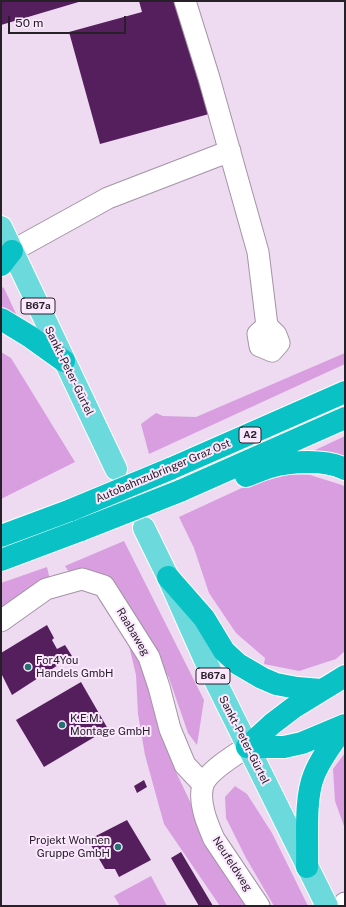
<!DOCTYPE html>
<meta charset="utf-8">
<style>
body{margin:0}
#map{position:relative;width:346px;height:907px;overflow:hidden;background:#eedaf1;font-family:"Public Sans",sans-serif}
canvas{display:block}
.frame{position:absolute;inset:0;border:2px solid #272028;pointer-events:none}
.scale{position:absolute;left:8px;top:16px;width:118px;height:18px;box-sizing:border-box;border:2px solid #272028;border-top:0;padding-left:5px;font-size:12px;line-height:14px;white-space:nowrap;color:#272028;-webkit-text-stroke:3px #fce8fe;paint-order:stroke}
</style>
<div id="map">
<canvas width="346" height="907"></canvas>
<div class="frame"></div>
<div class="scale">50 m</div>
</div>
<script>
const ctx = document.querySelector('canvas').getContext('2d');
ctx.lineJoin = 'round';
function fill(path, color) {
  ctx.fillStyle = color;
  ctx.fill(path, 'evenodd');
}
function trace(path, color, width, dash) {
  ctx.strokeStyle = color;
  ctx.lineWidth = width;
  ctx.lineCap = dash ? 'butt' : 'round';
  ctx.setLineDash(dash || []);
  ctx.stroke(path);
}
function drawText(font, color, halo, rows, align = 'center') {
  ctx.font = font + ' "Public Sans",sans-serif';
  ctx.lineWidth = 4;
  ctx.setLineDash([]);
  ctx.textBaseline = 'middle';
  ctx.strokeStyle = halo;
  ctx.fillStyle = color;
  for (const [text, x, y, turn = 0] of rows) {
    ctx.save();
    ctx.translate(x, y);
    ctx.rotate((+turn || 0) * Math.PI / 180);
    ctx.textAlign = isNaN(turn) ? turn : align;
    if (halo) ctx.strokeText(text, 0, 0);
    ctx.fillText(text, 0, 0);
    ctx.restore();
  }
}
fill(new Path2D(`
 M 1,287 L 4,288 L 18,318 L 1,313 Z
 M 1,352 L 11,358 L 75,462 L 1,499 Z
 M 345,353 L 345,364 L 149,454 L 141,424 L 156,413 L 163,416 L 196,417 Z
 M 345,436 L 345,457 L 311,452 Z
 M 285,474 L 310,475 L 342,485 L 345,487 L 345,651 L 336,659 L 299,671 L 264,664 L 265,658 L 236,633 L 209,593 L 194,548 L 179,517 L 259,480 Z
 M 124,541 L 204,700 L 197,745 L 188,733 L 169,678 L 111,582 L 69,572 L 65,566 Z
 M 47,567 L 50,580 L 1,608 L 1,583 Z
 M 125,629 L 151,663 L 161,725 L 175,770 L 196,814 L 251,906 L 220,906 L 164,824 L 145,755 L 138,714 L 136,675 Z
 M 345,753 L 345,829 L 335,801 L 333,769 Z
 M 235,786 L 247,794 L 272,833 L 308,906 L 274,906 L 246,858 L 226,818 L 225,797 Z
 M 151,876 L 167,906 L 120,906 L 114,896 Z`), '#d89ee0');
fill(new Path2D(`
 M 1,1 L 82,1 L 1,25 Z
 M 139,1 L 178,1 L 209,114 L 100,144 L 69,32 L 142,12 Z
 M 47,625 L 54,638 L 52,640 L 57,649 L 65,645 L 72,656 L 12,695 L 1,673 L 1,653 Z
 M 81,682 L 108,729 L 44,767 L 16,720 Z
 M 144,780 L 147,787 L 137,793 L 134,786 Z
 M 127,820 L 151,860 L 119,877 L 115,869 L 105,869 L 88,840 Z
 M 181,852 L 213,906 L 199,906 L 171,858 Z`), '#551f5d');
const minor = new Path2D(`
 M 185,1 L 209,78 L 258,252 L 267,326
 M 12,251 L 108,198 L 230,151
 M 267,326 L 276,335 L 279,343 L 272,351 L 260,346 L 258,334 Z
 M 1,621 L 46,589 L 82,579 L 104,586 L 149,657 L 159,687 L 170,729 L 185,765 L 203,784
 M 247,747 C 236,754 207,772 203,785 C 198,802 207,823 214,839 L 259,906
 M 342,906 L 345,903`);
const major = new Path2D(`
 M 1,227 L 116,469
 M 144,528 L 168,577 L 205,660 L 327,906`);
const highway = new Path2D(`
 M 1,265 L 12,251
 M 1,319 L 29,336 L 64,361
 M 170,469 L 345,392
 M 246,476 C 254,473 262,469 270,467 C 290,461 326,459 345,469
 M 180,491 L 345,418
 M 1,536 L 71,510
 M 1,560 L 81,530
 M 168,577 L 204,618 L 224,651 L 238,664 L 262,678 L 276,684 L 297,688 L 321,690
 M 247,747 L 272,724 L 293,708 L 345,676
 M 247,747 L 284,747 L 302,743 L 345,725
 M 307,867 C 308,839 304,800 314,775 C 321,757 334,741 345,726`);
trace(minor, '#a593a7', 23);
trace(major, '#fff', 24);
trace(highway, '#fff', 24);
trace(minor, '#fff', 21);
trace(major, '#6cdadd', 22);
trace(highway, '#0ac2c6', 22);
const highwayBridge = new Path2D(`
 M 71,510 L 170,469
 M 81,530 L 180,491`);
trace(highwayBridge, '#fff', 24, []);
trace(highwayBridge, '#0ac2c6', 22);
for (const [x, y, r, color] of [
 [28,667,4,"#247072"],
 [62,725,4,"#247072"],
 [118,847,4,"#247072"]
]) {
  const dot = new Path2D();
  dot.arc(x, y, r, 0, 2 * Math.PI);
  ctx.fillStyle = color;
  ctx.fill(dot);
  trace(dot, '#fce8fe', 1.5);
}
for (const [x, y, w] of [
 [38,306,34],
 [250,435,22],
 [213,676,34]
]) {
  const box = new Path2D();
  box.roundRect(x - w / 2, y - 8, w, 16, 3);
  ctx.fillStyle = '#fce8fe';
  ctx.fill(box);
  trace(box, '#272028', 1);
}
drawText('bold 10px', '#272028', null, [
 ["B67a",38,306],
 ["A2",250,435],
 ["B67a",213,676]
]);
drawText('11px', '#272028', '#fce8fe', [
 ["Sankt-Peter-Gürtel",69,371,64],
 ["Autobahnzubringer Graz Ost",163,471,-23],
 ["Raabaweg",133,632,59],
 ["Sankt-Peter-Gürtel",244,740,63],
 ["Neufeldweg",232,864,57]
]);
drawText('11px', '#272028', '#fce8fe', [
 ["For4You",36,661],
 ["Handels GmbH",36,674],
 ["K.E.M.",70,719],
 ["Montage GmbH",70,732],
 ["Projekt Wohnen",110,841,"right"],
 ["Gruppe GmbH",110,854,"right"]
], 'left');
</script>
